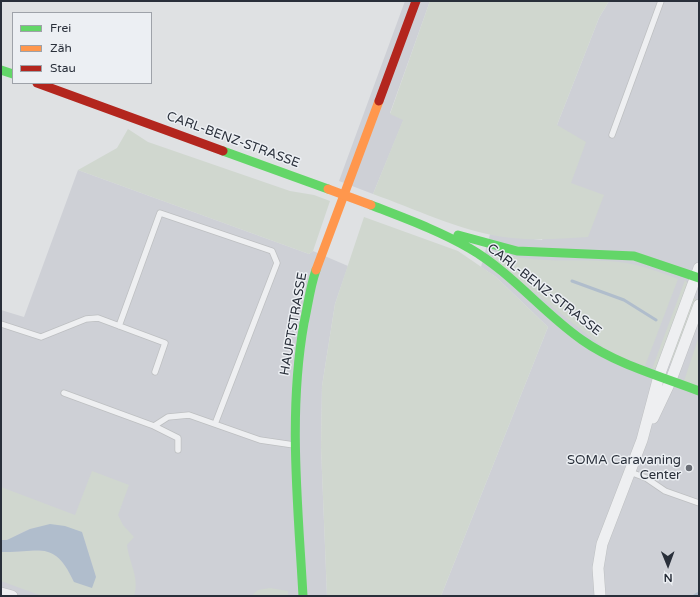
<!DOCTYPE html>
<meta charset="utf-8">
<style>
body{margin:0}
#map{position:relative;width:700px;height:597px;overflow:hidden;background:#dfe1e3;font-family:"Varela Round",sans-serif}
canvas{display:block}
.frame{position:absolute;inset:0;border:2px solid #292f3a;pointer-events:none}
.legend{position:absolute;left:12px;top:12px;width:140px;height:72px;box-sizing:border-box;background:#eceff3;border:1px solid #9ea2a9;margin:0;padding:5px 7px;list-style:none;font-size:12px;color:#292f3a}
.legend li{display:flex;align-items:center;gap:8px;height:20px}
.legend b{width:20px;border:1px solid #9ea2a9}
.north{position:absolute;left:648px;top:545px;width:40px;height:40px;-webkit-text-stroke:3px #eceff3;paint-order:stroke;rotate:179deg;font-size:11px;font-weight:700;line-height:16px;text-align:center;color:#292f3a}
.north::after{content:'';display:block;margin:auto;width:14px;height:18px;background:#292f3a;clip-path:polygon(50% 0,100% 100%,50% 72%,0 100%)}
</style>
<div id="map">
<canvas width="700" height="597"></canvas>
<div class="frame"></div>
<ul class="legend">
<li><b style="height:5px;background:#63d668"></b>Frei</li>
<li><b style="height:5px;background:#ff974d"></b>Zäh</li>
<li><b style="height:5px;background:#b3261e"></b>Stau</li>
</ul>
<div class="north">N</div>
</div>
<script>
const ctx = document.querySelector('canvas').getContext('2d');
ctx.lineJoin = 'round';
function fill(path, color) {
  ctx.fillStyle = color;
  ctx.fill(path, 'evenodd');
}
function trace(path, color, width, dash) {
  ctx.strokeStyle = color;
  ctx.lineWidth = width;
  ctx.lineCap = dash ? 'butt' : 'round';
  ctx.setLineDash(dash || []);
  ctx.stroke(path);
}
function drawText(font, color, halo, rows, align = 'center') {
  ctx.font = font + ' "Varela Round",sans-serif';
  ctx.lineWidth = 3;
  ctx.setLineDash([]);
  ctx.textBaseline = 'middle';
  ctx.strokeStyle = halo;
  ctx.fillStyle = color;
  for (const [text, x, y, turn = 0] of rows) {
    ctx.save();
    ctx.translate(x, y);
    ctx.rotate((+turn || 0) * Math.PI / 180);
    ctx.textAlign = isNaN(turn) ? turn : align;
    if (halo) ctx.strokeText(text, 0, 0);
    ctx.fillText(text, 0, 0);
    ctx.restore();
  }
}
fill(new Path2D(`
 M 405,1 L 430,1 L 390,113 L 404,119 L 373,194 L 339,181 Z
 M 609,1 L 699,1 L 699,596 L 441,596 L 548,327 L 496,277 L 481,267 L 490,234 L 542,240 L 570,183 L 557,125 L 599,18 Z
 M 78,170 L 309,254 L 313,251 L 348,266 L 335,304 L 322,386 L 321,447 L 327,596 L 1,596 L 1,310 L 24,317 Z`), '#ced0d6');
fill(new Path2D(`
 M 430,1 L 609,1 L 599,18 L 557,125 L 586,142 L 571,183 L 604,195 L 588,237 C 559,239 532,241 503,237 C 458,230 415,209 373,194 L 403,120 L 390,114 Z
 M 128,129 L 148,142 L 290,191 L 314,195 L 330,201 L 313,251 L 309,254 L 78,170 L 117,148 Z
 M 364,217 L 458,251 L 496,277 L 548,327 L 441,596 L 327,596 L 321,447 L 322,386 L 335,304 Z
 M 497,252 C 537,265 579,258 619,262 C 639,264 659,272 678,279 L 645,366 L 609,352 L 494,260 L 493,255 Z
 M 685,280 L 688,284 L 656,368 L 652,369 Z
 M 694,298 L 697,300 L 672,363 L 669,362 Z
 M 699,336 L 699,386 L 684,381 Z
 M 92,471 L 129,485 L 118,515 L 123,525 L 134,537 L 127,545 C 129,563 140,578 134,596 L 42,596 L 1,581 L 1,552 C 41,553 54,539 74,582 L 96,577 L 82,532 C 66,527 47,524 30,529 C 19,532 12,541 1,540 L 1,487 L 75,515 Z
 M 270,588 L 288,591 L 288,596 L 251,596 L 258,590 Z`), '#d0d7cf');
fill(new Path2D(`
 M 50,524 L 65,526 L 82,532 L 96,577 L 92,588 L 74,582 C 54,539 41,553 1,552 L 1,540 L 7,540 L 30,529 Z`), '#b0bdcc');
trace(new Path2D(`
 M 572,281 L 624,300 L 656,320
 M 694,596 L 699,593`), '#b0bdcc', 3);
const lane = new Path2D(`
 M 612,135 L 661,1
 M 1,324 L 41,337 L 86,319 L 98,318 L 165,343 L 155,372
 M 119,326 L 160,213 L 272,251 L 277,263 L 215,424
 M 64,393 L 154,426 L 178,438 L 178,450
 M 154,426 L 168,417 L 189,415 L 260,440 L 294,445
 M 630,472 L 646,478 L 665,491 L 699,503`);
const street = new Path2D(`
 M 653,418 L 671,380 L 699,305
 M 1,593 L 12,596
 M 600,596 L 598,568 L 602,544 L 642,440 L 659,376 L 699,268`);
trace(lane, '#bdbfc1', 7);
trace(street, '#bdbfc1', 12);
trace(lane, '#eeeff1', 5.5);
trace(street, '#eeeff1', 11);
trace(new Path2D(`
 M 1,70 L 13,74
 M 223,151 L 328,189
 M 371,205 C 404,218 438,230 469,248 C 511,272 543,313 582,340 C 616,364 660,376 699,391
 M 458,235 L 517,251 L 634,256 L 699,278
 M 303,596 C 298,505 288,413 304,323 C 308,305 310,287 316,270`), '#63d668', 9);
trace(new Path2D(`
 M 316,270 L 379,101`), '#ff974d', 9);
trace(new Path2D(`
 M 37,83 L 223,151
 M 379,101 L 416,1`), '#b3261e', 9);
trace(new Path2D(`
 M 328,189 L 371,205`), '#ff974d', 9);
for (const [x, y, r, color] of [
 [689,468,4,"#696d75"]
]) {
  const dot = new Path2D();
  dot.arc(x, y, r, 0, 2 * Math.PI);
  ctx.fillStyle = color;
  ctx.fill(dot);
  trace(dot, '#eceff3', 1.5);
}
drawText('13px', '#292f3a', '#eceff3', [
 ["CARL-BENZ-STRASSE",233,140,20],
 ["CARL-BENZ-STRASSE",544,290,38],
 ["HAUPTSTRASSE",294,324,-80]
]);
drawText('13px', '#292f3a', '#eceff3', [
 ["SOMA Caravaning",681,461],
 ["Center",681,476]
], 'right');
</script>
